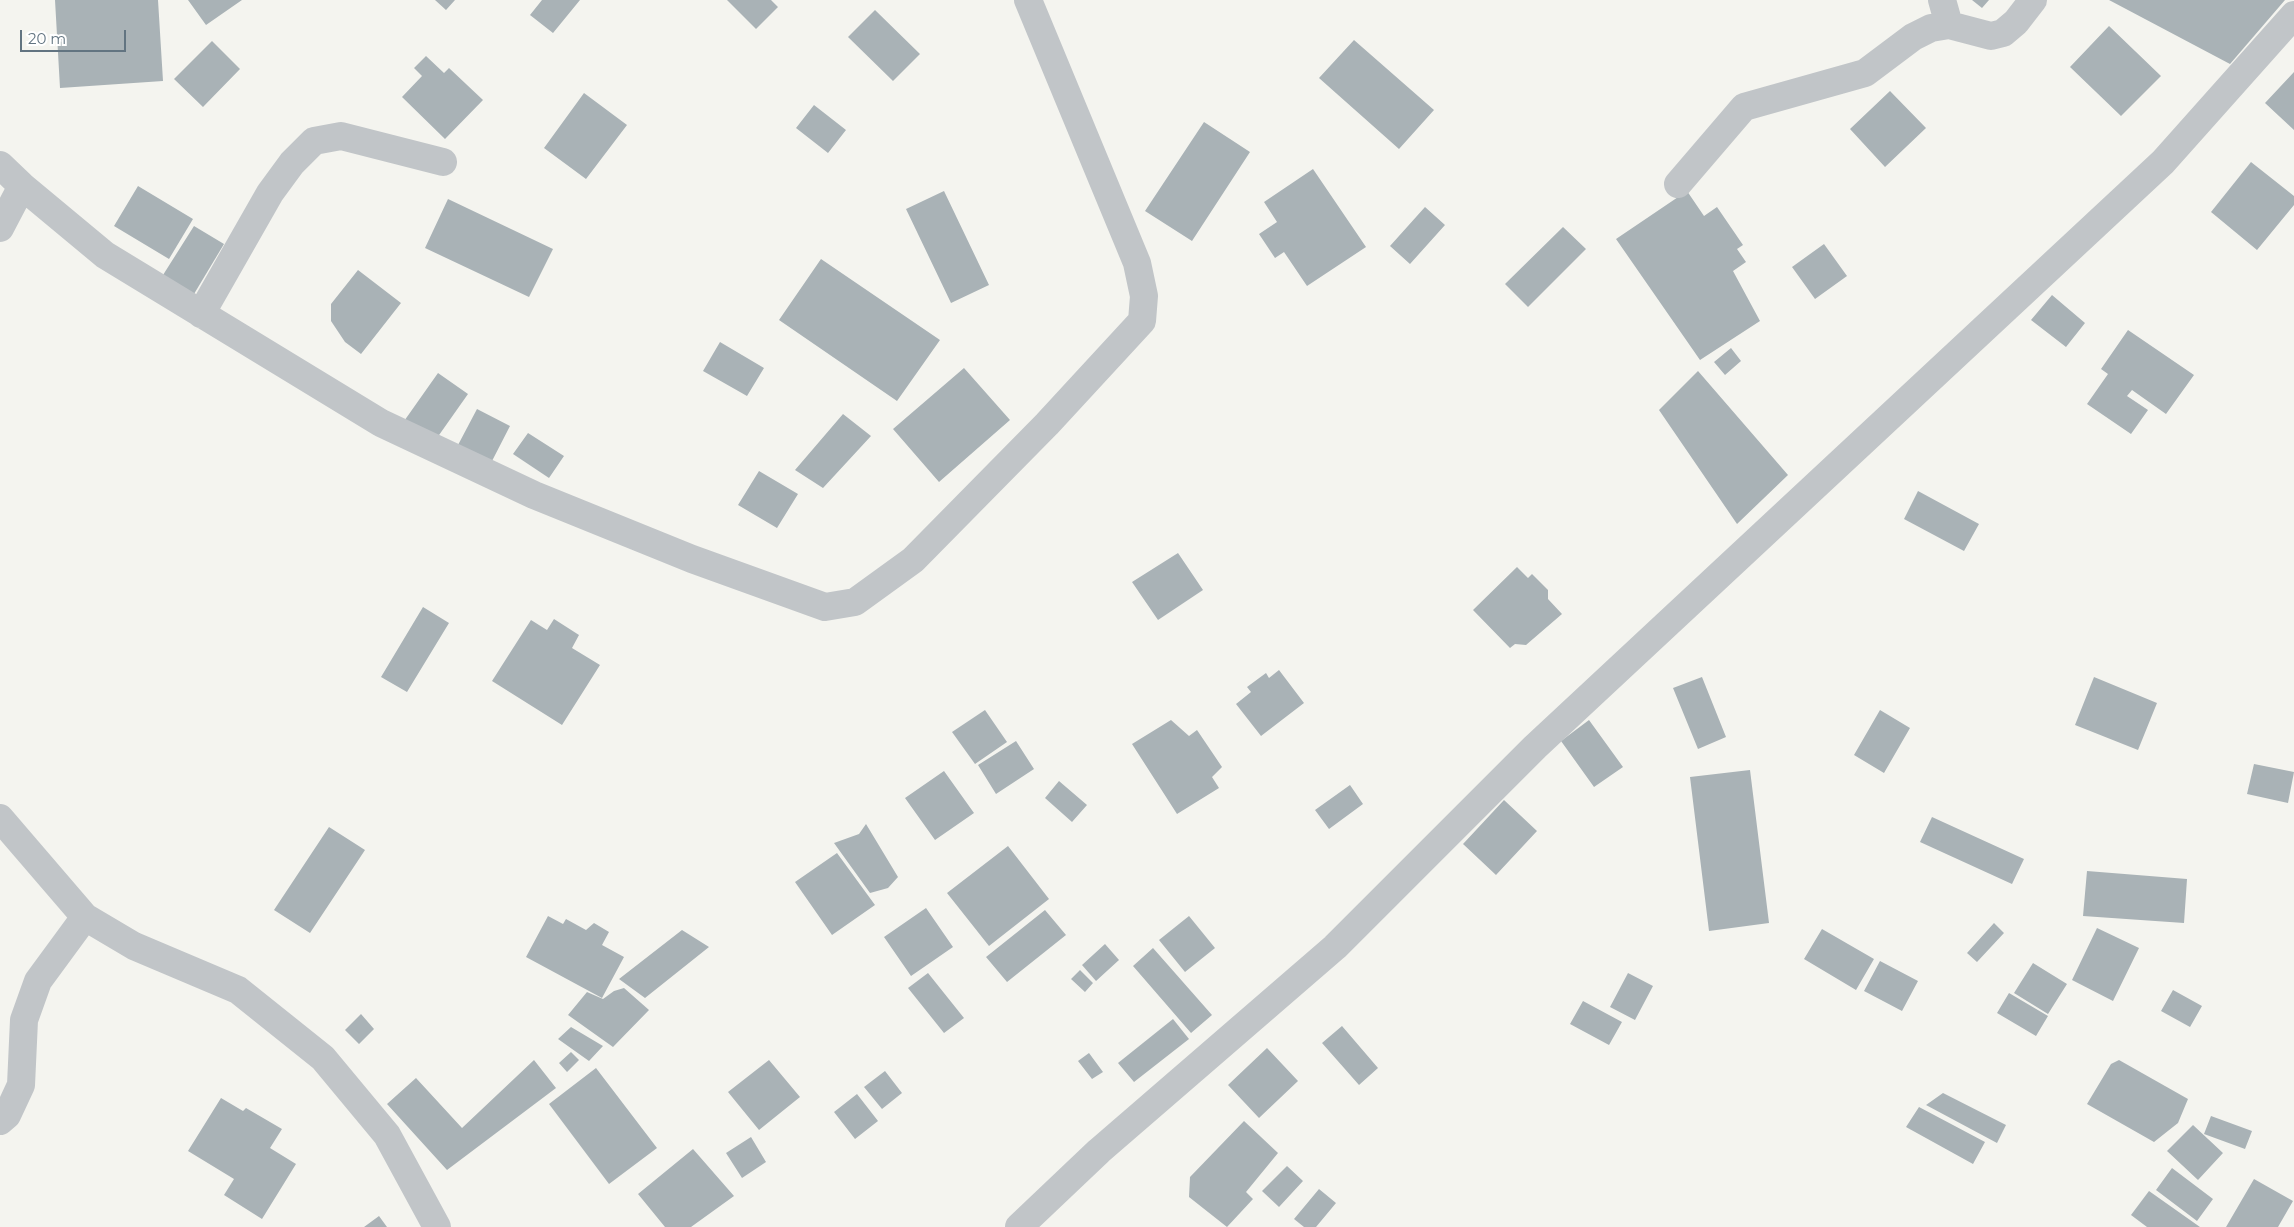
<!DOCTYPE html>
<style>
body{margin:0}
#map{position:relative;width:2294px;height:1227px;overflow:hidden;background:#f4f4ef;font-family:Montserrat,sans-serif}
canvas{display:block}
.scale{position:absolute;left:20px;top:30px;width:106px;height:22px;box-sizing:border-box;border:2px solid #627481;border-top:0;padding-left:6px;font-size:15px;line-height:18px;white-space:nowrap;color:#627481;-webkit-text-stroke:4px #fff;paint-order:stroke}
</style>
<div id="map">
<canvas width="2294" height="1227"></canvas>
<div class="scale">20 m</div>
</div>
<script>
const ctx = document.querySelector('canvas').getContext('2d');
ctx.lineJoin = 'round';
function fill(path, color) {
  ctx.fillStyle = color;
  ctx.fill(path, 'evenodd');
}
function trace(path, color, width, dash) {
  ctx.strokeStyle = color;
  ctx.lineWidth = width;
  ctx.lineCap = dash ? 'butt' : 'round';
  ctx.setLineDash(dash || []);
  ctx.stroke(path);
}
fill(new Path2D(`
 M 55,0 L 158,0 L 163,81 L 60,88 Z
 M 188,0 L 242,0 L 206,25 Z
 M 435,0 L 455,0 L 446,10 Z
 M 542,0 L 580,0 L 553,33 L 530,15 Z
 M 727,0 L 771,0 L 778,7 L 756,29 Z
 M 1972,0 L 1989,0 L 1982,8 Z
 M 2109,0 L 2285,0 L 2230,64 Z
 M 875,10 L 920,54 L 893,81 L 848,37 Z
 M 2109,26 L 2161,76 L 2121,116 L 2070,67 Z
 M 1354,40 L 1434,110 L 1399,149 L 1319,78 Z
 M 212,41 L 240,69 L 203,107 L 174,79 Z
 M 426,56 L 444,73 L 449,68 L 483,100 L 445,139 L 402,97 L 422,76 L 414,68 Z
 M 2294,72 L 2294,130 L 2265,103 Z
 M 1890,91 L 1926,128 L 1885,167 L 1850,129 Z
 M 584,93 L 627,125 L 586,179 L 544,148 Z
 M 814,105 L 846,130 L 828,153 L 796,128 Z
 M 1204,122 L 1250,152 L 1192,241 L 1145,211 Z
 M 2251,162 L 2294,196 L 2294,205 L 2257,250 L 2211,212 Z
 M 1313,169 L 1366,247 L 1307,286 L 1284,252 L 1275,258 L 1259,234 L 1277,222 L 1264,202 Z
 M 138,186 L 193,219 L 169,259 L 114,226 Z
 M 944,191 L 989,285 L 951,303 L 906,209 Z
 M 1687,191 L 1704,216 L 1717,207 L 1743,245 L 1737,249 L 1746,262 L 1733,271 L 1760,321 L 1700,360 L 1616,239 Z
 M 448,199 L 553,249 L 529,297 L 425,248 Z
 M 1425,207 L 1445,225 L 1410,264 L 1390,246 Z
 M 194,226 L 224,244 L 194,294 L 163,275 Z
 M 1563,227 L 1586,249 L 1528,307 L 1505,284 Z
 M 1824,244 L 1847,276 L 1815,299 L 1792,267 Z
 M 821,259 L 940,340 L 897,401 L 779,320 Z
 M 358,270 L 401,303 L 361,354 L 345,342 L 331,321 L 331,304 Z
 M 2052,295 L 2085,323 L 2066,347 L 2031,320 Z
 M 2128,330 L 2194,375 L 2166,414 L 2132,390 L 2127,396 L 2148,410 L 2131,434 L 2087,404 L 2108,374 L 2101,369 Z
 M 720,342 L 764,368 L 747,396 L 703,371 Z
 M 1731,348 L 1741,361 L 1725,375 L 1714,362 Z
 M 964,368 L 1010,420 L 939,482 L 893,429 Z
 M 1698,371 L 1788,475 L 1737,524 L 1659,410 Z
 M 438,373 L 468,394 L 432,445 L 402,424 Z
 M 477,409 L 510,426 L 492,461 L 458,445 Z
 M 843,414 L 871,436 L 823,488 L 795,470 Z
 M 528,433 L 564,456 L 549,478 L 513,454 Z
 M 759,471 L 798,494 L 777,528 L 738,505 Z
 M 1918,491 L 1979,524 L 1964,551 L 1904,519 Z
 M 1178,553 L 1203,590 L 1158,620 L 1132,582 Z
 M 1517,567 L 1528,578 L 1532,574 L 1548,590 L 1548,599 L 1562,614 L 1526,645 L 1515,644 L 1510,648 L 1473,610 Z
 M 423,607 L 449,623 L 407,692 L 381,677 Z
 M 554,619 L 579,635 L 572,648 L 600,665 L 562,725 L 492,681 L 531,620 L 547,630 Z
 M 1279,670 L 1304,703 L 1261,736 L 1236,704 L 1251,692 L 1247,687 L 1266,673 L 1269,678 Z
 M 1702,677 L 1726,737 L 1698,749 L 1673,688 Z
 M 2094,677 L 2157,703 L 2138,750 L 2075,725 Z
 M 985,710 L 1007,742 L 975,764 L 952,732 Z
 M 1880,710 L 1910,728 L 1884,773 L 1854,755 Z
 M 1171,720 L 1189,736 L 1197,730 L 1222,767 L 1212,777 L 1219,788 L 1177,814 L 1132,744 Z
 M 1589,720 L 1623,767 L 1594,787 L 1561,741 Z
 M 1016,741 L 1034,769 L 996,794 L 978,765 Z
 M 2254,764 L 2294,772 L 2288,803 L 2247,794 Z
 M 1750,770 L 1769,923 L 1709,931 L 1690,777 Z
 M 944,771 L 974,813 L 935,840 L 905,798 Z
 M 1059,781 L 1087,805 L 1072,822 L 1045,798 Z
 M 1350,785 L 1363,804 L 1329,829 L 1315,810 Z
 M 1504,800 L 1537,831 L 1496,875 L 1463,844 Z
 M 1932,817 L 2024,859 L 2012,884 L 1920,842 Z
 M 866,824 L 898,877 L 888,888 L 870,893 L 834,843 L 859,834 Z
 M 329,827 L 365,850 L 310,933 L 274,910 Z
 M 1008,846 L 1049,899 L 989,946 L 947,893 Z
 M 837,853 L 875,905 L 832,935 L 795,882 Z
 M 2087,871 L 2187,879 L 2184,923 L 2083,916 Z
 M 926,908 L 953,947 L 911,976 L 884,937 Z
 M 1045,910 L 1066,935 L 1007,982 L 986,957 Z
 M 548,916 L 563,924 L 566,919 L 586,930 L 594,923 L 609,932 L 602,945 L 624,957 L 602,998 L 526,957 Z
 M 1189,916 L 1215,948 L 1185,972 L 1159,940 Z
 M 1994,923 L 2004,933 L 1977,962 L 1967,953 Z
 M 2097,928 L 2139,948 L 2113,1001 L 2072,980 Z
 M 1822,929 L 1874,959 L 1856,990 L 1804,959 Z
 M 682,930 L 709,947 L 645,998 L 619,979 Z
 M 1105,944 L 1119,960 L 1096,981 L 1082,965 Z
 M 1153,948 L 1212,1015 L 1191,1033 L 1133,966 Z
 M 1880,961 L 1918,981 L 1902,1011 L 1864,991 Z
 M 2033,963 L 2067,984 L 2048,1014 L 2014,993 Z
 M 1080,970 L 1093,983 L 1085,992 L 1071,979 Z
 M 928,973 L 964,1018 L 944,1033 L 908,988 Z
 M 1628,973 L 1653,986 L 1635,1020 L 1610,1007 Z
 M 624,988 L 649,1010 L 613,1047 L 568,1015 L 587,992 L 603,999 L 614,991 Z
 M 2173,990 L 2202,1006 L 2190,1027 L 2161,1011 Z
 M 2009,993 L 2048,1016 L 2036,1036 L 1997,1013 Z
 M 1583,1001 L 1622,1022 L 1609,1045 L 1570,1024 Z
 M 361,1014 L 374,1029 L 359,1044 L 345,1030 Z
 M 1173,1019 L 1189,1039 L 1134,1082 L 1118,1063 Z
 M 1342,1026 L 1378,1068 L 1359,1085 L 1322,1043 Z
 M 571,1027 L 603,1046 L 589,1061 L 558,1039 Z
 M 1267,1048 L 1298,1081 L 1259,1118 L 1228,1085 Z
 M 571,1052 L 579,1060 L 567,1072 L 559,1063 Z
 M 1089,1053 L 1103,1072 L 1092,1079 L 1078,1061 Z
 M 534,1060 L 556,1088 L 447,1170 L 387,1104 L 416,1078 L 462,1128 Z
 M 769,1060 L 800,1097 L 759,1130 L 728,1092 Z
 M 2119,1060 L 2188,1099 L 2178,1123 L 2154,1142 L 2087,1104 L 2111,1064 Z
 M 596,1068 L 657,1148 L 609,1184 L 549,1104 Z
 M 885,1071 L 902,1093 L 882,1109 L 864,1087 Z
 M 1943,1093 L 2006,1125 L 1997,1143 L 1926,1105 Z
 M 857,1094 L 878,1121 L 855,1139 L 834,1112 Z
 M 221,1098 L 243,1111 L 246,1108 L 282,1129 L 270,1148 L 296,1164 L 262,1219 L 224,1195 L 234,1179 L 188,1151 Z
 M 1919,1107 L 1985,1142 L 1973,1164 L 1906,1127 Z
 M 2211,1116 L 2252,1131 L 2245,1149 L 2204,1134 Z
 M 1244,1121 L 1278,1153 L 1246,1192 L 1253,1199 L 1227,1227 L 1189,1197 L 1190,1177 Z
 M 2193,1125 L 2223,1153 L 2198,1180 L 2167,1151 Z
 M 751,1137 L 766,1162 L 742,1178 L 726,1153 Z
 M 693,1149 L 734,1196 L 691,1227 L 665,1227 L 638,1194 Z
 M 1287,1166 L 1303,1181 L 1279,1207 L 1262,1191 Z
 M 2172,1168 L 2213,1199 L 2197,1221 L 2156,1190 Z
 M 2254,1179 L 2293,1201 L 2278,1227 L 2226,1227 Z
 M 1319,1189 L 1336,1203 L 1316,1227 L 1304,1227 L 1294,1219 Z
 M 2149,1191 L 2200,1227 L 2147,1227 L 2131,1215 Z
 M 379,1216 L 387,1227 L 364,1227 Z`), '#a9b2b6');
trace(new Path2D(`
 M 1942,0 L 1949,25
 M 0,165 L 22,186 L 105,255 L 381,423 L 534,495 L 692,559 L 825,607 L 855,602 L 913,560 L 1047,424 L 1142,321 L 1144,296 L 1137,263 L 1028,0
 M 1678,184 L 1744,107 L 1865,73 L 1913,37 L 1931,28 L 1949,25 L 1991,36 L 2003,33 L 2016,22 L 2033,0
 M 0,228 L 22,186
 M 201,314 L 270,193 L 292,163 L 314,141 L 341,136 L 443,162
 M 0,818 L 85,917 L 134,946 L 238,990 L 323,1058 L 387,1135 L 437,1227
 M 0,1121 L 7,1115 L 21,1085 L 24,1020 L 38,981 L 85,917
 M 1019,1227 L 1099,1151 L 1335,947 L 1535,747 L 2163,162 L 2294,15`), '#c1c5c8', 28);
</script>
